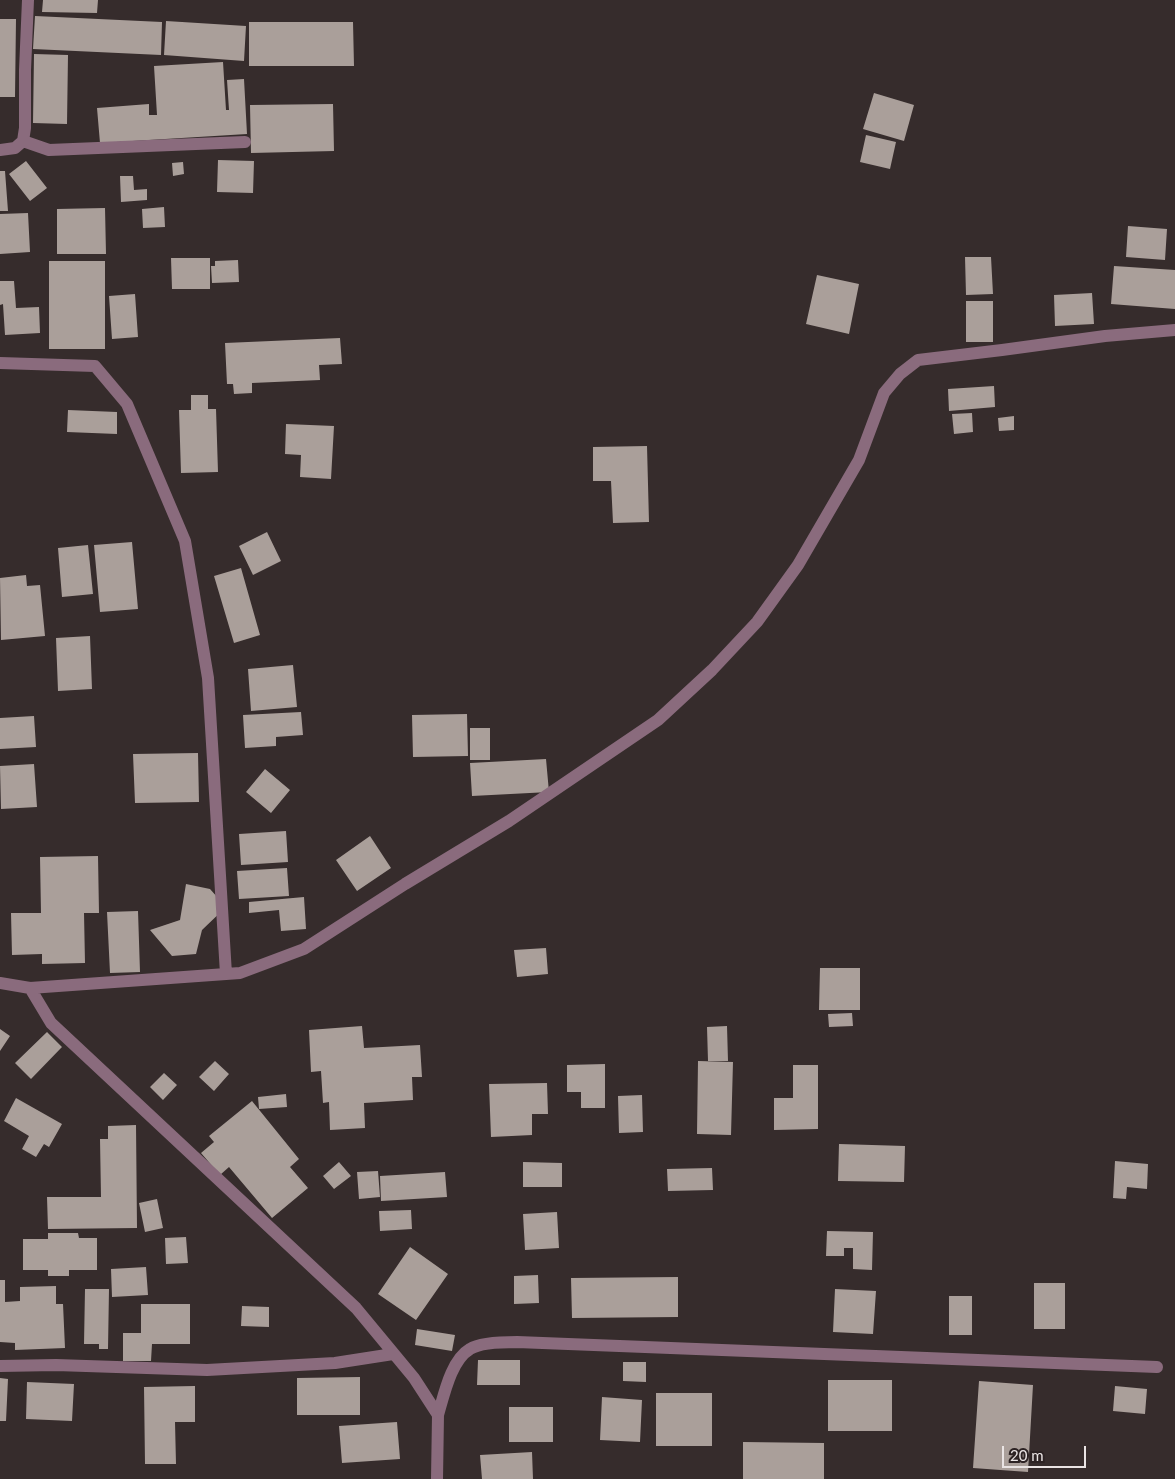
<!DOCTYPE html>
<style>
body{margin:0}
#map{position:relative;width:1175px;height:1479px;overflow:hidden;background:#362c2c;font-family:Lato,sans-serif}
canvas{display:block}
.scale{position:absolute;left:1002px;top:1446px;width:84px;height:22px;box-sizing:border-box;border:2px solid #eae4e4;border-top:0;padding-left:6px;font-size:15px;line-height:18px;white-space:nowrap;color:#eae4e4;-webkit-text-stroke:4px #2c2223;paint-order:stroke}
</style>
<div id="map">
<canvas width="1175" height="1479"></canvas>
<div class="scale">20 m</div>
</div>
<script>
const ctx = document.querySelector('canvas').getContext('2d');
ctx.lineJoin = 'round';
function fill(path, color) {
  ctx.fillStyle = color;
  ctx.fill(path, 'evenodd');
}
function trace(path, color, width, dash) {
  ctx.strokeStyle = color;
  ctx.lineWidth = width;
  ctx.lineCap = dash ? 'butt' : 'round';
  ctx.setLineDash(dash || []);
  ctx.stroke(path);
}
fill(new Path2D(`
 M 43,0 L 98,0 L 97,13 L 42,12 Z
 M 35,16 L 162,22 L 161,55 L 33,49 Z
 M 0,19 L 16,19 L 15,97 L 0,97 Z
 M 166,21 L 246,26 L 244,61 L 164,55 Z
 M 249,22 L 353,22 L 354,66 L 249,66 Z
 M 34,54 L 68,55 L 67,124 L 33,123 Z
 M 223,62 L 226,110 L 229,110 L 227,80 L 244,79 L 247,134 L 100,143 L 97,108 L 149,104 L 149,115 L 157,115 L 154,66 Z
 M 874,93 L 914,105 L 904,141 L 863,129 Z
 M 333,104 L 334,151 L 251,153 L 250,105 Z
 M 866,135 L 896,142 L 890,169 L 860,162 Z
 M 218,160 L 254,161 L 253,193 L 217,192 Z
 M 26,161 L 47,188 L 30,201 L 9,174 Z
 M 183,162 L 184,174 L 173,176 L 172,163 Z
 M 0,171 L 5,171 L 8,211 L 0,211 Z
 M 120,176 L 133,176 L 134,190 L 147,189 L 147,200 L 121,202 Z
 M 164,207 L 165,227 L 143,228 L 142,209 Z
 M 105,208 L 106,254 L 57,254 L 57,209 Z
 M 28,213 L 30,252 L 0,254 L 0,214 Z
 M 1128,226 L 1167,229 L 1165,260 L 1126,257 Z
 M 965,257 L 991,257 L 993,294 L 966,295 Z
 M 171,258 L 210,258 L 210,289 L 172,289 Z
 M 238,260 L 239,282 L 212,283 L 211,266 L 215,266 L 215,261 Z
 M 49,261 L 105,261 L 105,349 L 49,349 Z
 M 1114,266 L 1175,270 L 1175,309 L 1111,304 Z
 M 817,275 L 859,284 L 849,334 L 806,324 Z
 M 0,281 L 14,281 L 16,308 L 39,307 L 40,333 L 5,335 L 3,304 L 0,305 Z
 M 1092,293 L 1094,324 L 1055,326 L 1054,295 Z
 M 135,294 L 138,337 L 112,339 L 109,296 Z
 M 966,301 L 993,301 L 993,342 L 966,342 Z
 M 340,338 L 342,364 L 319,365 L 320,380 L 252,383 L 252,393 L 234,394 L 233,384 L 227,384 L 225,343 Z
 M 994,386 L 995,407 L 949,411 L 948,389 Z
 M 191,395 L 208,395 L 208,409 L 216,409 L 218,472 L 181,473 L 179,410 L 191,410 Z
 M 68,410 L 117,412 L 117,434 L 67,432 Z
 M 972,413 L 973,432 L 954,434 L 952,414 Z
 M 1014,416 L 1014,430 L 999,431 L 998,418 Z
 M 286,424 L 334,426 L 331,479 L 300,477 L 301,455 L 285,454 Z
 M 647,446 L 649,522 L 613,523 L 611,481 L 593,481 L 593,447 Z
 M 267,532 L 281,561 L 253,575 L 239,546 Z
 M 132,542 L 138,609 L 100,612 L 94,545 Z
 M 88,545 L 93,594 L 62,597 L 58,548 Z
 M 241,568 L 260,635 L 234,643 L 214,576 Z
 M 26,575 L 27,586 L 40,585 L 45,636 L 1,640 L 0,578 Z
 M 90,636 L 92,689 L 58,691 L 56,638 Z
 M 293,665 L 297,707 L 251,711 L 248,669 Z
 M 301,712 L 303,735 L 276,737 L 276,746 L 245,748 L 243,715 Z
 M 467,714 L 468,756 L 413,757 L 412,715 Z
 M 34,716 L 36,747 L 0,749 L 0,718 Z
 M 470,728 L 490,728 L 490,760 L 470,760 Z
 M 198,753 L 199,802 L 135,803 L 133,754 Z
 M 546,759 L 549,792 L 472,796 L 470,763 Z
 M 34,764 L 37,807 L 1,809 L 0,766 Z
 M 265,769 L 290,790 L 271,813 L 246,792 Z
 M 286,831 L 288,862 L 241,865 L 239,834 Z
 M 370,836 L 391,868 L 357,891 L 336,860 Z
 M 98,856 L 99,913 L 84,913 L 85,963 L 42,964 L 42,954 L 12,955 L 11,913 L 41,913 L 40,857 Z
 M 287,868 L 289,896 L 239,899 L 237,871 Z
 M 186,884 L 210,889 L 226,907 L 202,930 L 196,954 L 172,956 L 150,930 L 180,920 Z
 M 304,897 L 306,929 L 281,931 L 279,910 L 249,913 L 249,902 Z
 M 138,911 L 140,972 L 110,973 L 107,912 Z
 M 546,948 L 548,974 L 517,977 L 514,950 Z
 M 820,968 L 860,968 L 860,1010 L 819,1010 Z
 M 852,1013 L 853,1026 L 829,1027 L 828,1014 Z
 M 362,1026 L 364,1048 L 420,1045 L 422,1077 L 412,1077 L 413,1100 L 364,1103 L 365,1128 L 330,1130 L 329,1102 L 323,1103 L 321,1071 L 311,1072 L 309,1030 Z
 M 727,1026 L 728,1061 L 708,1061 L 707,1027 Z
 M 0,1029 L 10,1036 L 0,1051 Z
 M 47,1032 L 62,1047 L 31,1079 L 15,1063 Z
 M 215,1061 L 229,1074 L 214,1091 L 199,1077 Z
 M 698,1061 L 733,1062 L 731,1135 L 697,1134 Z
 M 605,1064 L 605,1108 L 581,1108 L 581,1092 L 567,1092 L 567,1065 Z
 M 793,1065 L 818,1065 L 818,1129 L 774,1130 L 774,1098 L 793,1098 Z
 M 164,1073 L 177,1085 L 163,1100 L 150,1087 Z
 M 547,1083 L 548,1114 L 532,1114 L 532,1135 L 491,1137 L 489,1084 Z
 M 286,1094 L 287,1107 L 259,1109 L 258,1097 Z
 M 642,1095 L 643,1132 L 619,1133 L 618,1096 Z
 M 16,1098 L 62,1124 L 49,1147 L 44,1144 L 36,1157 L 22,1149 L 29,1136 L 4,1121 Z
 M 252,1101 L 299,1159 L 290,1167 L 308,1188 L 272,1218 L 229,1167 L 220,1175 L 201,1153 L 214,1142 L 209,1136 Z
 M 136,1125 L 137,1228 L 48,1229 L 47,1197 L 101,1197 L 100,1139 L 108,1139 L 108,1126 Z
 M 839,1144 L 905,1146 L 904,1182 L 838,1181 Z
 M 1115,1161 L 1148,1164 L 1147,1189 L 1127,1187 L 1126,1199 L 1113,1198 Z
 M 339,1162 L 351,1176 L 334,1189 L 323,1176 Z
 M 523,1162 L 562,1163 L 562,1187 L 523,1187 Z
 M 712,1168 L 713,1190 L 668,1191 L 667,1169 Z
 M 378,1171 L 380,1197 L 359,1199 L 357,1172 Z
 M 445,1172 L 447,1197 L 381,1201 L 380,1176 Z
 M 157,1199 L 163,1228 L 145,1232 L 139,1203 Z
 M 411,1210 L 412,1229 L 380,1231 L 379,1211 Z
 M 557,1212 L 559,1248 L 525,1250 L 523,1214 Z
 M 827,1231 L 873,1232 L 872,1270 L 853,1269 L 853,1248 L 844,1248 L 844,1256 L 826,1256 Z
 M 48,1233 L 78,1233 L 79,1238 L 97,1238 L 97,1270 L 69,1270 L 69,1276 L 48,1276 L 48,1270 L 23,1270 L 23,1239 L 48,1239 Z
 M 186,1237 L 188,1263 L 166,1264 L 165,1238 Z
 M 410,1247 L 448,1274 L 416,1320 L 378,1294 Z
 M 146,1267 L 148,1295 L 112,1297 L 111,1269 Z
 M 538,1275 L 539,1303 L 514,1304 L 514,1276 Z
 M 678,1277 L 678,1317 L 572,1318 L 571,1278 Z
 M 0,1280 L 5,1280 L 5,1302 L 20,1301 L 20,1287 L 56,1286 L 56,1304 L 63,1304 L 65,1348 L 15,1350 L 15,1343 L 0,1342 Z
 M 1034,1283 L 1065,1283 L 1065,1329 L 1034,1329 Z
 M 85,1289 L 109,1289 L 108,1349 L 99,1349 L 99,1344 L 84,1344 Z
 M 835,1289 L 876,1291 L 873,1334 L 833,1332 Z
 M 949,1296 L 972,1296 L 972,1335 L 949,1335 Z
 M 141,1304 L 190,1304 L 190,1344 L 152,1344 L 151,1361 L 123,1361 L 123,1333 L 141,1333 Z
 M 242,1306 L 269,1307 L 269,1327 L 241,1326 Z
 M 417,1329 L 455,1335 L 452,1351 L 415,1345 Z
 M 478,1360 L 520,1360 L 520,1385 L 477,1385 Z
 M 623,1362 L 646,1362 L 646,1382 L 623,1381 Z
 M 360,1377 L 360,1415 L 297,1415 L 297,1378 Z
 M 0,1378 L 8,1379 L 6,1421 L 0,1421 Z
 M 828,1380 L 892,1380 L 892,1431 L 828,1431 Z
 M 979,1381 L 1033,1385 L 1028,1472 L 973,1468 Z
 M 27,1382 L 74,1384 L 72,1421 L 26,1419 Z
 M 195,1386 L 195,1422 L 175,1422 L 176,1464 L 145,1464 L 144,1387 Z
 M 1115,1386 L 1147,1389 L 1145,1414 L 1113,1411 Z
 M 656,1393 L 712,1393 L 712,1446 L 656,1446 Z
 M 602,1397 L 642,1400 L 640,1442 L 600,1440 Z
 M 509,1407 L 553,1407 L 553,1442 L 509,1442 Z
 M 397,1422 L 400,1459 L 342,1463 L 339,1426 Z
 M 743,1442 L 824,1443 L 824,1479 L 743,1479 Z
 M 532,1452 L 533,1479 L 482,1479 L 480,1455 Z`), '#aa9f9a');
trace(new Path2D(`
 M 23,141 L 49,150 L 245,142
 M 0,150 L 15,148 L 23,141 L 25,128 L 25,70 L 28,0
 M 0,363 L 95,366 L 127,404 L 185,541 L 208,678 L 226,974
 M 0,983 L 30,988 L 240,973 L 304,949 L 405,884 L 509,821 L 658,720 L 712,670 L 757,622 L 798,565 L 859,460 L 884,393 L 900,374 L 918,360 L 1002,350 L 1105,336 L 1175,330
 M 30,988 L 51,1023 L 356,1308 L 414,1378 L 438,1415 C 444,1395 451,1360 470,1349 C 481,1342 505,1342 517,1342 L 1157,1367
 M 0,1366 L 56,1365 L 207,1370 L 335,1363 L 393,1354
 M 437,1479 L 438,1415`), '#8a6b7d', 12);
</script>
